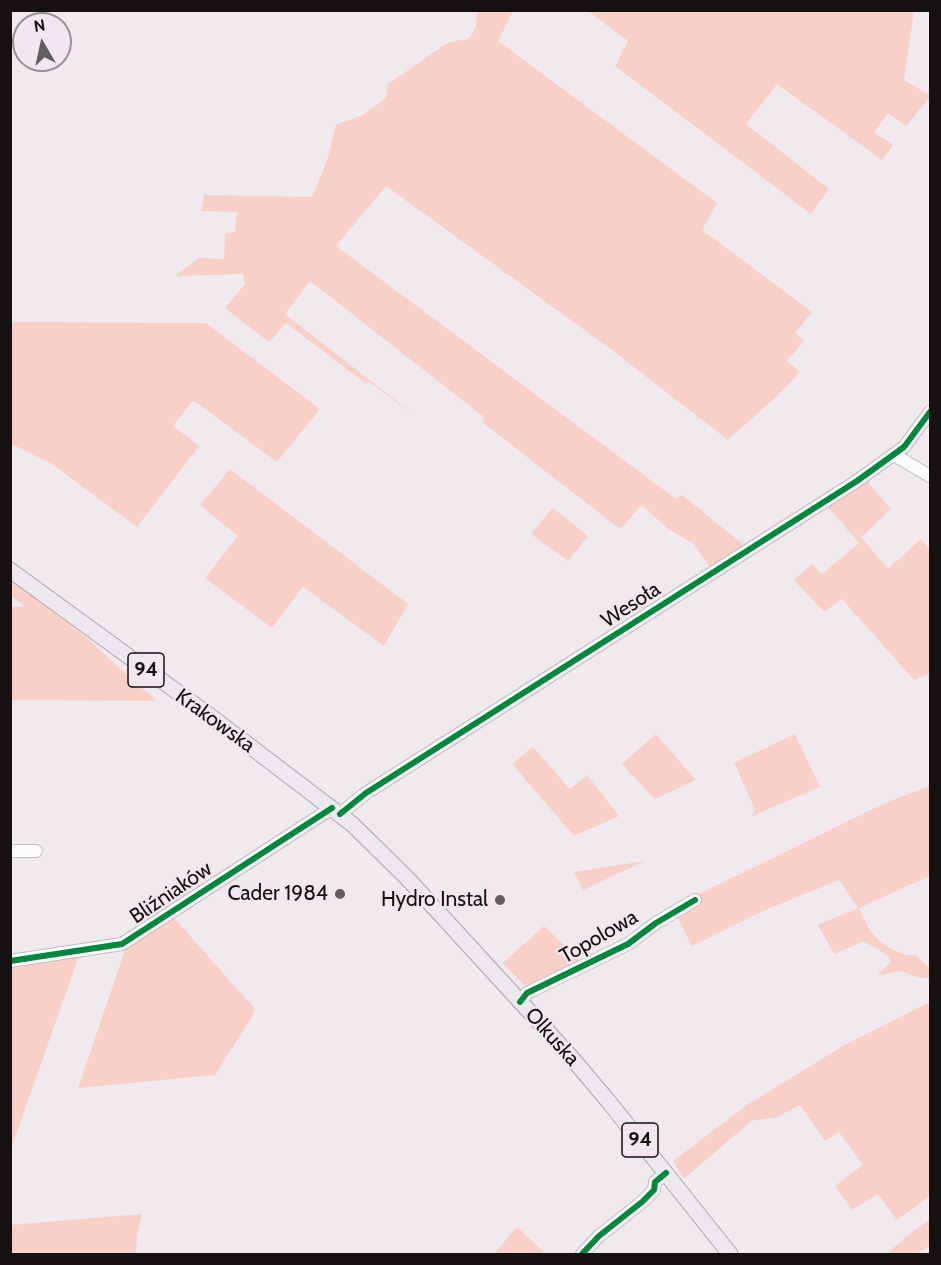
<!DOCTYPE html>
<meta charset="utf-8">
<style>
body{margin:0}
#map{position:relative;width:941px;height:1265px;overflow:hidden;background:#f0e9ed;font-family:Cabin,sans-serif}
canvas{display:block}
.frame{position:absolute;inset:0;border:12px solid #151113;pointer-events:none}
.north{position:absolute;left:12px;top:12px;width:60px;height:60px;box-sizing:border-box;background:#f3e6ee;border:2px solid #9a9196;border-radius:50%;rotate:351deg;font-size:16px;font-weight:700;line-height:24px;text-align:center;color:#151113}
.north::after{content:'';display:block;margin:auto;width:21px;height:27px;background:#625d5f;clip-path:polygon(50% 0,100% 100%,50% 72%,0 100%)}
</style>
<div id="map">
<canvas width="941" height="1265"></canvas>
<div class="frame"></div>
<div class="north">N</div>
</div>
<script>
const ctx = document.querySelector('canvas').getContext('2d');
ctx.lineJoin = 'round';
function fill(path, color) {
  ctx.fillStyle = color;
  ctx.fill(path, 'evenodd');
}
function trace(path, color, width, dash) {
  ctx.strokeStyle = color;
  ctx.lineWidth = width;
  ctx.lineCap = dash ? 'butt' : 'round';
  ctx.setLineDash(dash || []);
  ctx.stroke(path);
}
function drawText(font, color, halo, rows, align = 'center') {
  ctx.font = font + ' Cabin,sans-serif';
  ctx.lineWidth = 5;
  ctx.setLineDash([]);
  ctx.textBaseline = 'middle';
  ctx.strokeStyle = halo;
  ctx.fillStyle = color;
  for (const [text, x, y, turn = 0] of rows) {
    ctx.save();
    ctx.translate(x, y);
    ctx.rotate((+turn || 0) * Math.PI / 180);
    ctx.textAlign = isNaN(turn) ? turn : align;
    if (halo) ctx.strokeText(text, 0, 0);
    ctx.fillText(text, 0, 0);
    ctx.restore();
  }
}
fill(new Path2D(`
 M 477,11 L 513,11 L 498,41 L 717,203 L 702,230 L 812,312 L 795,333 L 804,341 L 787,361 L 800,372 L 777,396 L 728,440 L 612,350 L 386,186 L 336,246 L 676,499 L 682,495 L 744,545 L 710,567 L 694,544 L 668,529 L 642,505 L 621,528 L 616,526 L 482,422 L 484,417 L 310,281 L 285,314 L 417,417 L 369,382 L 366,384 L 286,323 L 269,342 L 225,308 L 245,284 L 243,274 L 175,276 L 199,258 L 224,259 L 225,233 L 235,232 L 237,212 L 201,211 L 204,195 L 312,197 L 328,158 L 336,124 C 360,119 366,113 386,98 L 388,84 L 449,42 L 469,39 L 476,27 Z
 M 588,11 L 914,11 L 904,80 L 930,95 L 930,97 L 906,126 L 888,113 L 874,132 L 893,145 L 882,160 L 777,84 L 746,124 L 829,189 L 811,214 L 615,66 L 628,41 Z
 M 10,322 L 206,323 L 320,409 L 277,462 L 193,400 L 173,426 L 199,446 L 137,527 L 52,464 L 11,444 Z
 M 230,469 L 408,604 L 384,646 L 303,587 L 272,628 L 205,578 L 238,536 L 200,505 Z
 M 866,480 L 891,509 L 861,537 L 888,569 L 921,539 L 930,549 L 930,673 L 914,680 L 842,599 L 824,612 L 794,580 L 812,564 L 822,574 L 859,543 L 826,505 Z
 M 553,508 L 588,536 L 568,561 L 531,534 Z
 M 11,580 L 86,637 L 131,679 L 157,701 L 11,700 L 11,607 L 25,607 L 11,596 Z
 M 656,734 L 696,780 L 655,799 L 622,764 Z
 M 795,734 L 820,787 L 752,816 L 755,809 L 734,763 Z
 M 533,747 L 570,789 L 587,775 L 619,816 L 574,836 L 512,764 Z
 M 930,786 L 930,876 L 859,908 C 863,917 867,927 873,934 C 881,944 903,958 915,955 L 930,968 L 930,978 L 920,978 L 900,971 L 881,975 L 878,974 L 891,962 L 888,956 L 864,941 L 834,954 L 818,925 L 858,908 L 839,880 L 763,911 L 692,946 L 676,914 L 679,904 L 885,803 Z
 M 645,861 L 583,890 L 574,872 Z
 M 174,918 L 256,1010 L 215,1075 L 78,1088 L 125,950 Z
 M 544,926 L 582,963 L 528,989 L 503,963 Z
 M 79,956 L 11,1149 L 11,966 Z
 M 930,1002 L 930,1196 L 897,1220 L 878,1194 L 852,1210 L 835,1186 L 863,1165 L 839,1132 L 825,1141 L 800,1105 L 777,1117 L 751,1121 L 684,1179 L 673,1161 L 747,1105 L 843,1046 Z
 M 142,1214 L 137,1235 L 136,1254 L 11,1254 L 11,1225 Z
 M 930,1219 L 930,1245 L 917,1254 L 887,1254 L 907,1236 Z
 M 517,1227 L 543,1251 L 540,1254 L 494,1254 Z`), '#f8d0c8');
const minor = new Path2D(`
 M 894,455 L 930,476
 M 340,814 L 366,793 L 857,481 L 904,447 L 930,412
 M 10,851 L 36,851
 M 10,961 L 122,944 L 332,808
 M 520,1002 L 527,993 L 628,944 L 656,923 L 695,900
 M 582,1254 L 599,1236 L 642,1202 L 654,1190 L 655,1182 L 666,1173`);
const major = new Path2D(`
 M 10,570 L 213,718 L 352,824 L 407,878 L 571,1057 L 609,1102 L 730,1254`);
trace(minor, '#c1bbbf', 14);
trace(major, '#aea6b0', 17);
trace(minor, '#fdfcfc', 12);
trace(major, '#ece8ee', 15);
trace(new Path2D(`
 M 340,814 L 366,793 L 857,481 L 904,447 L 930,412
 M 10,961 L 122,944 L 332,808
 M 520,1002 L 527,993 L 628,944 L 656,923 L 695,900
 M 582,1254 L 599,1236 L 642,1202 L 654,1190 L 655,1182 L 666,1173`), '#00873e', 6);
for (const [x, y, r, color] of [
 [340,894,6,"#625d5f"],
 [500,900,6,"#625d5f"]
]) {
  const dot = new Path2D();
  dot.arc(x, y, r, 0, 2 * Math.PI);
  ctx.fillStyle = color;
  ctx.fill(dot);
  trace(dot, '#f3e6ee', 2);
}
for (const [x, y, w] of [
 [146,670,36],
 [640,1140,36]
]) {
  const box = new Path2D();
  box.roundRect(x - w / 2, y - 17, w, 34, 4.5);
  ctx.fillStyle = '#f3e6ee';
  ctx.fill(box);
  trace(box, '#151113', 1.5);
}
drawText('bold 20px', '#151113', null, [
 ["94",146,670],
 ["94",640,1140]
]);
drawText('21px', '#151113', '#f3e6ee', [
 ["Wesoła",631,605,-33],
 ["Krakowska",215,721,36],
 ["Bliźniaków",171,893,-34],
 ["Topolowa",599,937,-30],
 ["Olkuska",552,1037,48]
]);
drawText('21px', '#151113', '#f3e6ee', [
 ["Cader 1984",328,894],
 ["Hydro Instal",488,900]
], 'right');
</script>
